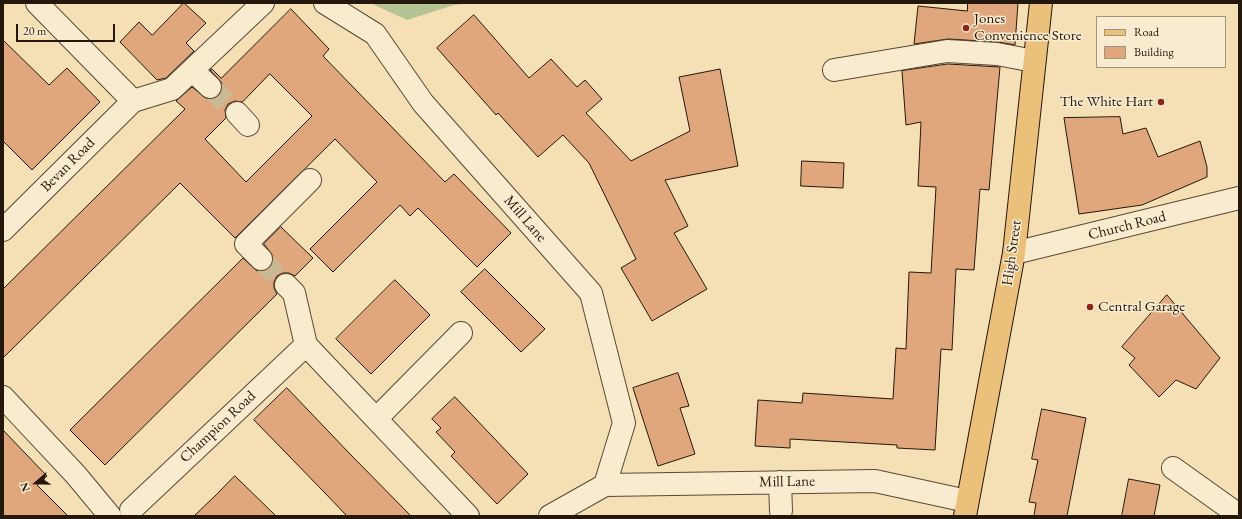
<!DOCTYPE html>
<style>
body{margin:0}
#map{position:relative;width:1242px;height:519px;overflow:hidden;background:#f5e0b6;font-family:"EB Garamond",serif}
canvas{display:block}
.frame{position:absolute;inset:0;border:4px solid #24170b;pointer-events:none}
.legend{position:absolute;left:1096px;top:16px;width:130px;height:52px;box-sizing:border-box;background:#f8ebd0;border:1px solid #a39681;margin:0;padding:5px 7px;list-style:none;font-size:12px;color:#24170b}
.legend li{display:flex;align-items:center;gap:8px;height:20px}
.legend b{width:20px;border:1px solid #a39681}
.north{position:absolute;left:16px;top:463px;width:40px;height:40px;-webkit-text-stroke:3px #f8ebd0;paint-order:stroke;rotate:250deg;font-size:11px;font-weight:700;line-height:16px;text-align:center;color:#24170b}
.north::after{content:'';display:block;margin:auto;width:14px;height:18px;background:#24170b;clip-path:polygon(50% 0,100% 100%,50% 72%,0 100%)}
.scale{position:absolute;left:16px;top:24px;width:99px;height:18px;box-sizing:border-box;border:2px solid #24170b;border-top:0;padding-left:5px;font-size:12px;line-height:14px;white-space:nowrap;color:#24170b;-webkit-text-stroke:3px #f8ebd0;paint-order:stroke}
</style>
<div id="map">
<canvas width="1242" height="519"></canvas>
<div class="frame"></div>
<ul class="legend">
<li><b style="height:5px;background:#eac07b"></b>Road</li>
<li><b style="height:11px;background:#e1a77c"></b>Building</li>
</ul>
<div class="north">N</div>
<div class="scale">20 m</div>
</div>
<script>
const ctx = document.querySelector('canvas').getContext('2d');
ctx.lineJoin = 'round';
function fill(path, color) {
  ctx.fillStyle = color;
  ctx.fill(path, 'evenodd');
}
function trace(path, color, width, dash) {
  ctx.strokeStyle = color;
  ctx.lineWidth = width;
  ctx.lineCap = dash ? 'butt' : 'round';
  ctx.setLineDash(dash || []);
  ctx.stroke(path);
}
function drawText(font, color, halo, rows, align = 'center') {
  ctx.font = font + ' "EB Garamond",serif';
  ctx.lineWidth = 3;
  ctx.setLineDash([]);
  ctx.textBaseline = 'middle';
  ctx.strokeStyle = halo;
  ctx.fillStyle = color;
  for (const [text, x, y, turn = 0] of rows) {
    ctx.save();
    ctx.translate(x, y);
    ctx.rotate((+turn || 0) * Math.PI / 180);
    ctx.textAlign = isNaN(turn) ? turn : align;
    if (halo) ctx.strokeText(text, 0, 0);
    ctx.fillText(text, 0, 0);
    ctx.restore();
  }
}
fill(new Path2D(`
 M 370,3 L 474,3 L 454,5 L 407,20 Z`), '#b6c392');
const building = new Path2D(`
 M 184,3 L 206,23 L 186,43 L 194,51 L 166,78 L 157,80 L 120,42 L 139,22 L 152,35 Z
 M 968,3 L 1018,3 L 1015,45 L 998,42 L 948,39 L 914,44 L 918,6 L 967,11 Z
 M 291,9 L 329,49 L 323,56 L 445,182 L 454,174 L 511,233 L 477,267 L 418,208 L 410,216 L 400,205 L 333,272 L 310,249 L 377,182 L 335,139 L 235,238 L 180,183 L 3,358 L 3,289 L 185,109 L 176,101 L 192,87 L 207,99 L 213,99 L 219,96 L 222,90 L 222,83 L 210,70 L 212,69 L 221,78 ZM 270,74 L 312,116 L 246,182 L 205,139 L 226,118 L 225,110 L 228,104 L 235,101 L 242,102 Z
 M 474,15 L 529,78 L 551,59 L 577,87 L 585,80 L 602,99 L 586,113 L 631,161 L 690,131 L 679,77 L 720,69 L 738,166 L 665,180 L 688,226 L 674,233 L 707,289 L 652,321 L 621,268 L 636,259 L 589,163 L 563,135 L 538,157 L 498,113 L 496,115 L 437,48 Z
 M 3,40 L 49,85 L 67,68 L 100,102 L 32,170 L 3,141 Z
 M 948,64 L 1000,67 L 989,190 L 980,189 L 974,270 L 956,269 L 952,350 L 941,349 L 935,450 L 897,448 L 897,445 L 790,439 L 790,448 L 755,446 L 758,400 L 802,403 L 803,393 L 893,399 L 896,348 L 906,349 L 909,272 L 931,273 L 936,187 L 918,186 L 921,122 L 906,125 L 902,71 Z
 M 1120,117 L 1123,134 L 1146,128 L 1158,157 L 1200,141 L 1207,167 L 1207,177 L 1142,205 L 1079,214 L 1064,118 Z
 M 802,161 L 844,163 L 843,188 L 801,186 Z
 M 281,227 L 313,258 L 295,276 L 289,273 L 283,273 L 277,276 L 274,282 L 274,288 L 277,294 L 105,465 L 70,430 L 243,258 L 257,271 L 264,271 L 270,268 L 273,263 L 273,256 L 264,244 Z
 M 485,269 L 545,329 L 521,352 L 461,292 Z
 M 395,280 L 430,315 L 371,374 L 336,339 Z
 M 1167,295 L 1220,358 L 1196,389 L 1176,380 L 1159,397 L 1129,365 L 1135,358 L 1122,347 Z
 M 678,373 L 689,406 L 680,408 L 695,454 L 658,466 L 633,388 Z
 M 287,388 L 350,454 L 411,516 L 347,516 L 324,492 L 254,420 Z
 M 455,397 L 528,474 L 497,504 L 451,456 L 455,452 L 436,432 L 441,428 L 432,419 Z
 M 1042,409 L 1086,418 L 1067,516 L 1034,516 L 1036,503 L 1029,502 L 1038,460 L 1032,459 Z
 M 3,430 L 47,476 L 37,485 L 68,516 L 3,516 Z
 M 235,476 L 276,516 L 194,516 L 217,494 Z
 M 1129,479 L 1160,485 L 1154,516 L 1122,516 Z`);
fill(building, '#e1a77c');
trace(building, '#24170b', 1);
trace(new Path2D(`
 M 210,87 L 237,113
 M 261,259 L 286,285`), '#cbb894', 22, [22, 11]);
const minor = new Path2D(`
 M 37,3 L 133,101
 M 325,3 L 375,34 L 423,103 L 591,293 L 624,423 L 605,485
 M 192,70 L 210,87
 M 834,70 L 947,51 L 997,54 L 1034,61
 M 237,113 L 248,125
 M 3,230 L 133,101 L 172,89 L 263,3
 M 1014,253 L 1239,198
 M 261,259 L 246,244 L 310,180
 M 286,285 L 294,293 L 306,345
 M 3,397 L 76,475 L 110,516
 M 376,419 L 461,333
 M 1173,468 L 1239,515
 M 780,482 L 781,511
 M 131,510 L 306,345 L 468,516
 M 550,516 L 605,485 L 875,481 L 967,501`);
const major = new Path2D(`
 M 965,516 L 1014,253 L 1041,3`);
trace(minor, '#584936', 24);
trace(major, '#24170b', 24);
trace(minor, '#f8ebd0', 22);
trace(major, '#eac07b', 22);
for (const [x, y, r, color] of [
 [966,28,4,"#8f2418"],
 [1161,102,4,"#8f2418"],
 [1090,307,4,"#8f2418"]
]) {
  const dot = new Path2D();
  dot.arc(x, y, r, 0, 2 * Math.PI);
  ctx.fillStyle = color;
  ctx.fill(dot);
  trace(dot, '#f8ebd0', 1.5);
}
drawText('15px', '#24170b', '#f8ebd0', [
 ["Jones",974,19],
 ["Convenience Store",974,36],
 ["The White Hart",1153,102,"right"],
 ["Central Garage",1098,307]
], 'left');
drawText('15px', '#24170b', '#f8ebd0', [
 ["Bevan Road",68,165,-45],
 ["Mill Lane",525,219,49],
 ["Church Road",1127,226,-14],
 ["High Street",1012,253,-82],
 ["Champion Road",218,427,-43],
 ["Mill Lane",787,482,-1]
]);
</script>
